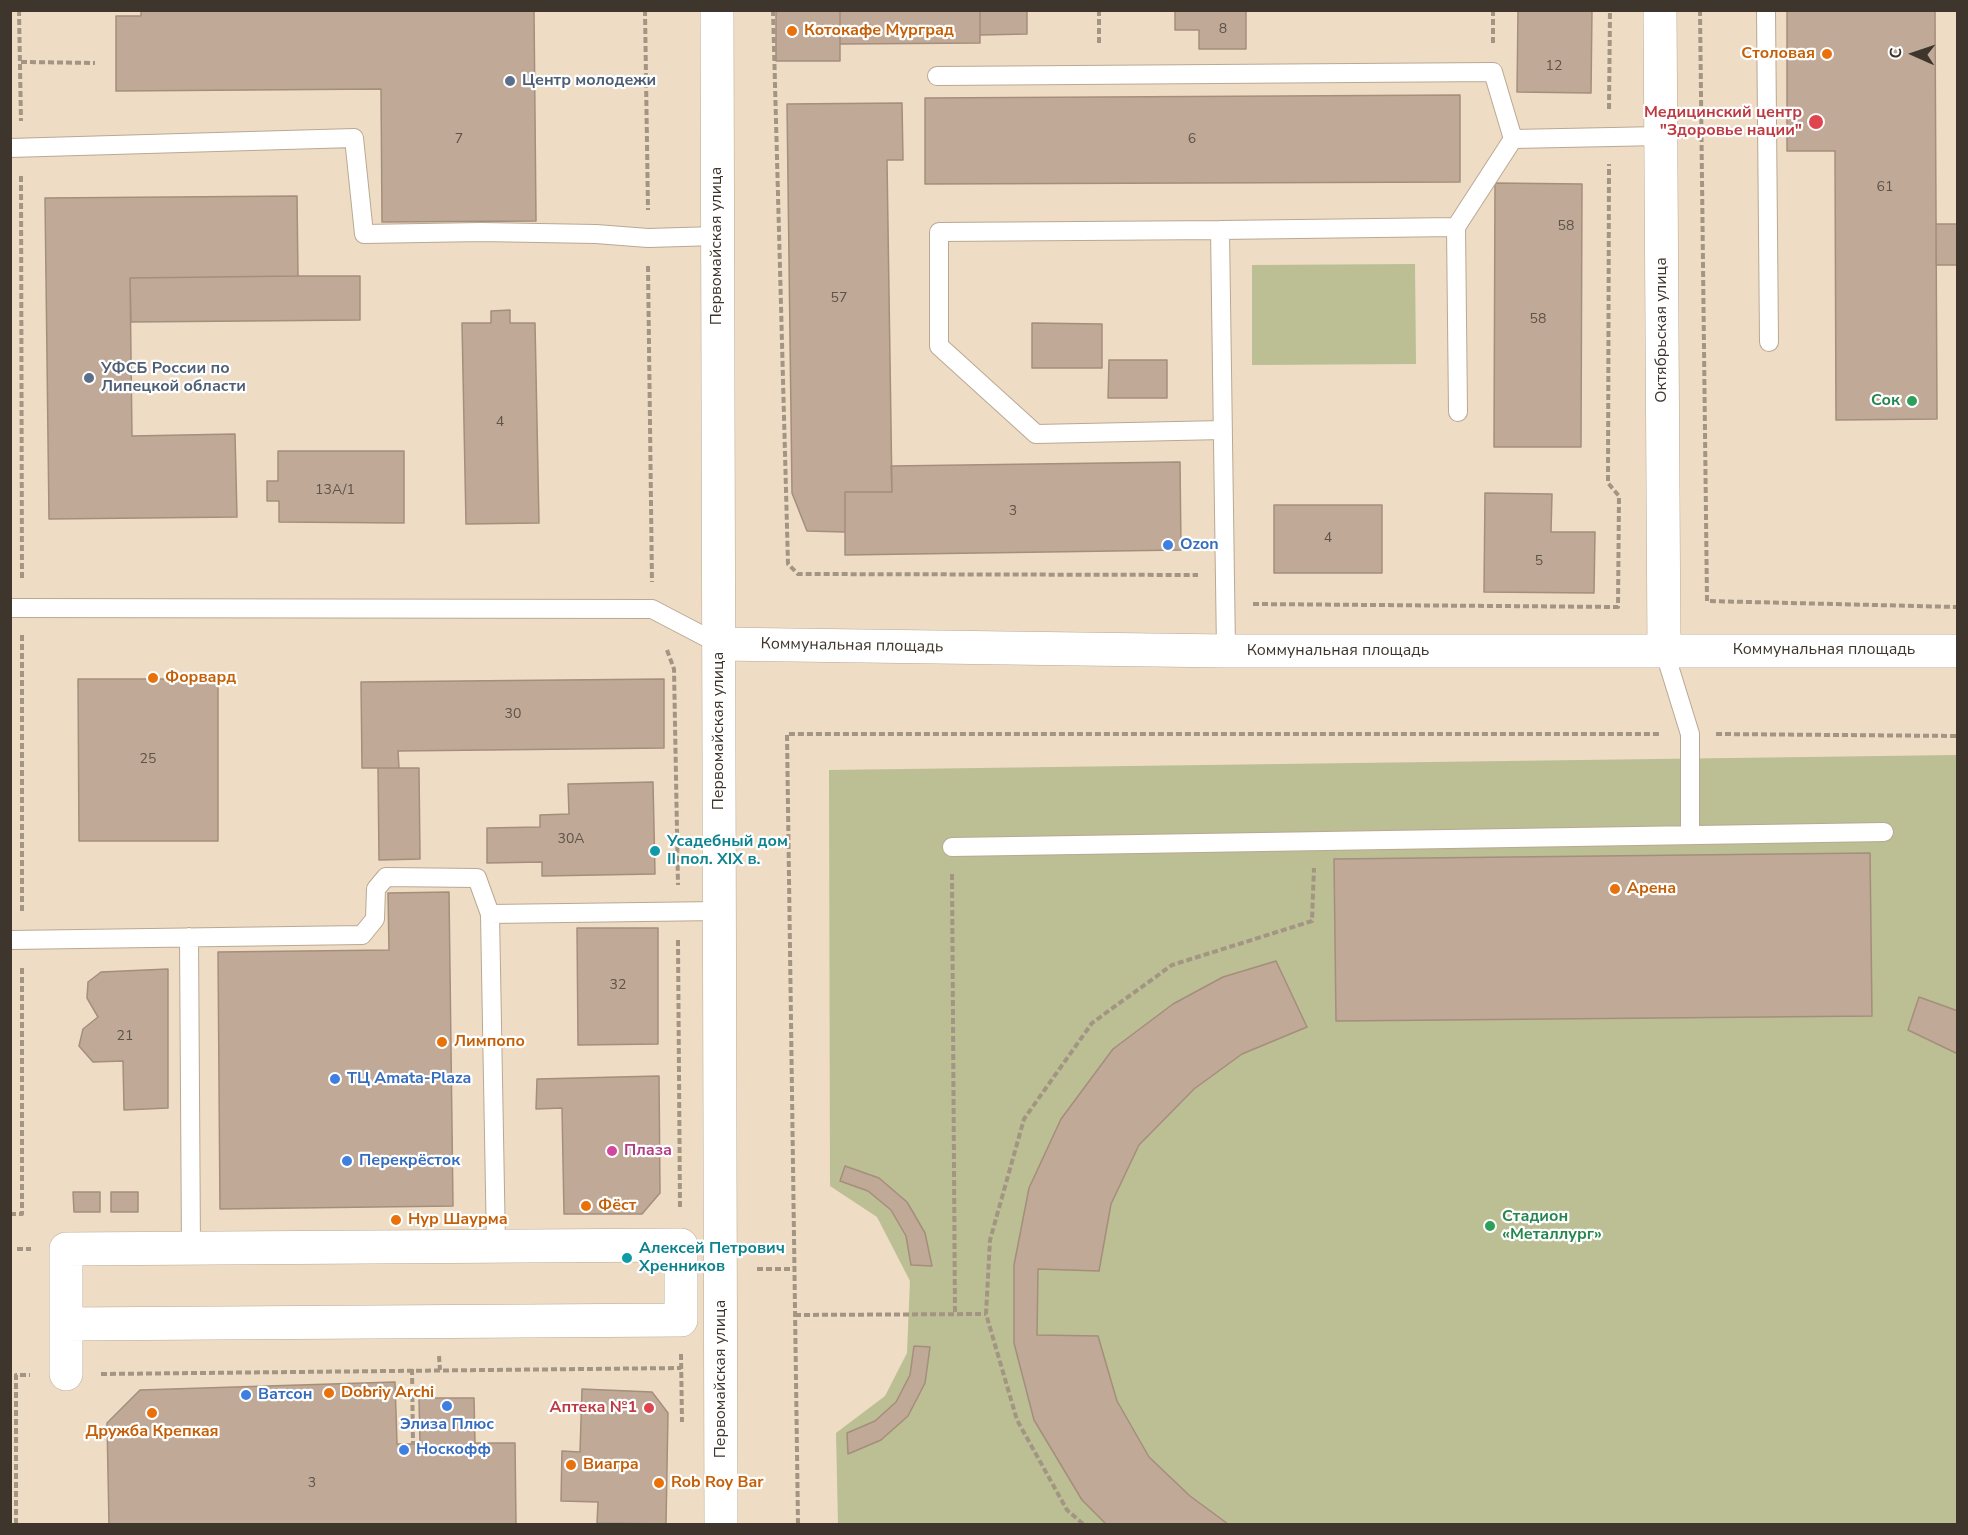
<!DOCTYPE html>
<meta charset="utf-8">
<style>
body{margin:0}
#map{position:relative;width:1968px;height:1535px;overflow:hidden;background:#eedcc5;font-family:"Nunito Sans",sans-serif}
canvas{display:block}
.frame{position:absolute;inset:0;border:12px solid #3e362d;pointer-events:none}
.north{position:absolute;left:1884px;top:24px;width:60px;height:60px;-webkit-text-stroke:4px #fff;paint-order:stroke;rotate:273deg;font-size:16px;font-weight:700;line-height:24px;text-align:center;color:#3e362d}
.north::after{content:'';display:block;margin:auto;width:21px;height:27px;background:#3e362d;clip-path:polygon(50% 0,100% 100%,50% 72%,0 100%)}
</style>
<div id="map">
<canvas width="1968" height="1535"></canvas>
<div class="frame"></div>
<div class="north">С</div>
</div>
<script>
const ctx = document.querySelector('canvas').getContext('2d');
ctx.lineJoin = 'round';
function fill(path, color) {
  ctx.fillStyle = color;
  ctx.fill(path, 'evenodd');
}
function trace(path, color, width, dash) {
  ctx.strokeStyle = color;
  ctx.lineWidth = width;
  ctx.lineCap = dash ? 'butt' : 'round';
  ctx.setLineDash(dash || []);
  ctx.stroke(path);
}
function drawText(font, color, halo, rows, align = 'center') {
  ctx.font = font + ' "Nunito Sans",sans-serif';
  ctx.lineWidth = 4.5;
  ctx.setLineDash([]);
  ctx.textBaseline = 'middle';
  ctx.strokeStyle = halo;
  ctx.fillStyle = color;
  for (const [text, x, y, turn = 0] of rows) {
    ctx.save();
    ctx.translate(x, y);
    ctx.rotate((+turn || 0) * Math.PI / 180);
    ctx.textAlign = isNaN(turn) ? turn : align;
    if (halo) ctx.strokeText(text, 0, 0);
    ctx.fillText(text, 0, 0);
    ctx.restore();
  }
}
fill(new Path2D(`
 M 1415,264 L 1416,364 L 1252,365 L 1252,265 Z
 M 1957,755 L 1957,1524 L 838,1524 L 836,1433 L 885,1396 L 907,1353 L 910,1281 L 877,1217 L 830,1186 L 829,770 Z`), '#bcbe94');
const building = new Path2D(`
 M 141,10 L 534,10 L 536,221 L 382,222 L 381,89 L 116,91 L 116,16 L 141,16 Z
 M 776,10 L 840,10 L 840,61 L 776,61 Z
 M 840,10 L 980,10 L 980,43 L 840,44 Z
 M 980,10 L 1027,10 L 1027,34 L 980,35 Z
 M 1175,10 L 1246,10 L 1246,49 L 1199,49 L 1199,30 L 1175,30 Z
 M 1518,10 L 1592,10 L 1591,93 L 1517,92 Z
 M 1787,10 L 1935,10 L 1937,419 L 1836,420 L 1835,151 L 1787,151 Z
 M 1460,95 L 1460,182 L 925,184 L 925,98 Z
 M 902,103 L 903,160 L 887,160 L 892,492 L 845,492 L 845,532 L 807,531 L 792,493 L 787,104 Z
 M 1495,183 L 1582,184 L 1581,447 L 1494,447 Z
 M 297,196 L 298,276 L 130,278 L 132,436 L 235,434 L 237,517 L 49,519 L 45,198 Z
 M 1936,224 L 1958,224 L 1958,265 L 1936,265 Z
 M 298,276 L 360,276 L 360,320 L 131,322 L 130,278 Z
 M 510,310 L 510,323 L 535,323 L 539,523 L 466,524 L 462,323 L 491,323 L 491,311 Z
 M 1032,323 L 1102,324 L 1102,368 L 1032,368 Z
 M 1109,360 L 1167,360 L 1167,398 L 1108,398 Z
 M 278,451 L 404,451 L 404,523 L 279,522 L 279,501 L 267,501 L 267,481 L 278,481 Z
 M 1180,462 L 1181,550 L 845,555 L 845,492 L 892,492 L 891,466 Z
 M 1485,493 L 1552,494 L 1551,532 L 1595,532 L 1594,593 L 1484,592 Z
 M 1274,505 L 1382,505 L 1382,573 L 1274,573 Z
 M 78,679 L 218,679 L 218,841 L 79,841 Z
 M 664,679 L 664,748 L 398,751 L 399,768 L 362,768 L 361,682 Z
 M 378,768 L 419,768 L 420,859 L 379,860 Z
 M 653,782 L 655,874 L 542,876 L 542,862 L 487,863 L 487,828 L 540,827 L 540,815 L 569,814 L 568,784 Z
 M 1870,853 L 1872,1016 L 1336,1021 L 1334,859 Z
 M 449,892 L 453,1206 L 220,1209 L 218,952 L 389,950 L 388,893 Z
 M 577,928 L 658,928 L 658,1044 L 578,1045 Z
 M 1276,961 L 1307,1027 L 1242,1054 L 1194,1089 L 1139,1145 L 1111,1204 L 1099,1271 L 1038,1269 L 1037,1335 L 1098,1336 L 1117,1401 L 1149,1457 L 1190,1496 L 1228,1524 L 1106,1524 L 1082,1500 L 1034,1420 L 1014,1343 L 1014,1265 L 1029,1188 L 1061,1119 L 1113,1049 L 1173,1004 L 1223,977 Z
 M 168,969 L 168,1108 L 124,1110 L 123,1061 L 93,1062 L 79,1046 L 83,1029 L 98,1017 L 87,998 L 88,982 L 101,972 Z
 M 1919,997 L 1958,1011 L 1958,1054 L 1908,1030 Z
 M 659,1076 L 660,1193 L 642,1214 L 564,1214 L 562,1108 L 536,1109 L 537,1079 Z
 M 845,1166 L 879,1178 L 907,1202 L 925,1233 L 932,1266 L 911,1265 L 906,1236 L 891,1210 L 868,1191 L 840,1181 Z
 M 73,1192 L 100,1192 L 100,1212 L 74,1212 Z
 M 111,1192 L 138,1192 L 138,1212 L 111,1212 Z
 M 914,1346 L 930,1347 L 925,1383 L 908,1416 L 881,1440 L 848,1454 L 847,1433 L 875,1421 L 896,1402 L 910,1375 Z
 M 395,1382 L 397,1444 L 420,1444 L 419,1398 L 474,1398 L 475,1443 L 515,1443 L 516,1524 L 109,1524 L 107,1423 L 140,1390 Z
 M 582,1389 L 652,1392 L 668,1413 L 666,1524 L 597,1523 L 598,1502 L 561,1501 L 562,1451 L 580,1452 Z`);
fill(building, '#c0a997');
trace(building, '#a48e7c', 1.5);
const lane = new Path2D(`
 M 1766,10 L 1769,342
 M 937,76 L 1493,72 L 1513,139
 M 10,148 L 354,138 L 364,234 L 481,232 L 596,234 L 648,238 L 717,236
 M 1220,230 L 939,232 L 939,346 L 1036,434 L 1223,430
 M 1458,412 L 1456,227 L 1513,139 L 1661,136
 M 10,608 L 652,609 L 719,644
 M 1664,650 L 1690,734 L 1690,834
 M 1226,651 L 1220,230 L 1456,227
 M 952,847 L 1884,832
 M 189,937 L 191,1248
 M 10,940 L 362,935 L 375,919 L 376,889 L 386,877 L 477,878 L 490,914
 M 496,1246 L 490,914 L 719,911`);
const street = new Path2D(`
 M 1660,10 L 1664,650
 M 719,644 L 1226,651 L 1958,651
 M 66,1374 L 66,1249 L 681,1245 L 681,1320 L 66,1324`);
const secondary = new Path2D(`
 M 717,10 L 721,1524`);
trace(lane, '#baa892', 20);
trace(street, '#baa892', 34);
trace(secondary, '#baa892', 34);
trace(new Path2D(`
 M 19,10 L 21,121
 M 645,10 L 648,210
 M 773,10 L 788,564 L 798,574 L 1198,575
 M 1099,10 L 1099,46
 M 1493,10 L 1493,44
 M 1700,10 L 1707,601 L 1958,607
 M 21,62 L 95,63
 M 1609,109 L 1610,10
 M 1702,131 L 1740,131
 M 21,176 L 22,580
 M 648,266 L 652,582
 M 1253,604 L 1618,607 L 1619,496 L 1608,483 L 1609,164
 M 22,635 L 22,913
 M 667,650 L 674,669 L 678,885
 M 1716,734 L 1958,736
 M 952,874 L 955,1314
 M 678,940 L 680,1209
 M 10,1214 L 22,1214 L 22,968
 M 17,1249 L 31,1249
 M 757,1269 L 795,1269
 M 795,1315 L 986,1314
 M 681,1354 L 682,1422
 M 439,1356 L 440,1370
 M 412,1369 L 413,1444
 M 101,1374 L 681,1368
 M 16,1524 L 16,1375 L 30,1375
 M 798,1524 L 787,734 L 1661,734
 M 1083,1524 L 1067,1510 L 1017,1420 L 986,1314 L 990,1240 L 1024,1119 L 1092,1023 L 1172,965 L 1312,921 L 1314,868`), '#a39584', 4, [6, 3]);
trace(lane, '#fff', 18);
trace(street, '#fff', 33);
trace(secondary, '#fff', 33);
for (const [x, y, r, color] of [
 [792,31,6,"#e8710a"],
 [1827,54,6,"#e8710a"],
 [510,81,6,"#5c6f8a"],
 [1816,122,8,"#e0444e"],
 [89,378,6,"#5c6f8a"],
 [1912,401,6,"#2e9e5b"],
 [1168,545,6,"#3f7fe0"],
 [153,678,6,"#e8710a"],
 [655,851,6,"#0f9aa8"],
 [1615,889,6,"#e8710a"],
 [442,1042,6,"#e8710a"],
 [335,1079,6,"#3f7fe0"],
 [612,1151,6,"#d1479c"],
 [347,1161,6,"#3f7fe0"],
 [586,1206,6,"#e8710a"],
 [396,1220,6,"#e8710a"],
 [1490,1226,6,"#2e9e5b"],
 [627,1258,6,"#0f9aa8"],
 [329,1393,6,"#e8710a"],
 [246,1395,6,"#3f7fe0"],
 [447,1406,6,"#3f7fe0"],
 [649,1408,6,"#e0444e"],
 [152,1413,6,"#e8710a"],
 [404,1450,6,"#3f7fe0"],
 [571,1465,6,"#e8710a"],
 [659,1483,6,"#e8710a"]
]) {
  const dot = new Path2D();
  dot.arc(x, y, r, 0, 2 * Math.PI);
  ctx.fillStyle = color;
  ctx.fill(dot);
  trace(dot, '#fff', 2);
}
drawText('14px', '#5e5348', null, [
 ["8",1223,30],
 ["12",1554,67],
 ["7",459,140],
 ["6",1192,140],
 ["61",1885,188],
 ["58",1566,227],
 ["57",839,299],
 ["58",1538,320],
 ["4",500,423],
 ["13А/1",335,491],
 ["3",1013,512],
 ["4",1328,539],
 ["5",1539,562],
 ["30",513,715],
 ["25",148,760],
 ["30А",571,840],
 ["32",618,986],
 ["21",125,1037],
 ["3",312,1484]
]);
drawText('bold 16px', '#c56008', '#fff', [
 ["Котокафе Мурград",804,31],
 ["Столовая",1815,54,"right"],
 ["Форвард",165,678],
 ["Арена",1627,889],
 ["Лимпопо",454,1042],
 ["Фёст",598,1206],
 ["Нур Шаурма",408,1220],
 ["Dobriy Archi",341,1393],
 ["Дружба Крепкая",152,1432,"center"],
 ["Виагра",583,1465],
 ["Rob Roy Bar",671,1483]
], 'left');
drawText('bold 16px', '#4e5e75', '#fff', [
 ["Центр молодежи",522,81],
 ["УФСБ России по",101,369],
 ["Липецкой области",101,387]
], 'left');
drawText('bold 16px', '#be3a42', '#fff', [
 ["Медицинский центр",1802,113],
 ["\"Здоровье нации\"",1802,131],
 ["Аптека №1",637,1408]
], 'right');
drawText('16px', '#3e362d', '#fff', [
 ["Первомайская улица",717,246,-90],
 ["Октябрьская улица",1662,330,-90],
 ["Коммунальная площадь",852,646,1],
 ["Коммунальная площадь",1824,650],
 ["Коммунальная площадь",1338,651],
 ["Первомайская улица",719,731,-90],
 ["Первомайская улица",721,1379,-90]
]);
drawText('bold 16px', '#27864d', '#fff', [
 ["Сок",1900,401],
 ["Стадион",1502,1217,"left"],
 ["«Металлург»",1502,1235,"left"]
], 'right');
drawText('bold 16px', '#366cbe', '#fff', [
 ["Ozon",1180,545],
 ["ТЦ Amata-Plaza",347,1079],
 ["Перекрёсток",359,1161],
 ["Ватсон",258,1395],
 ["Элиза Плюс",447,1425,"center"],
 ["Носкофф",416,1450]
], 'left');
drawText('bold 16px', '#0d838f', '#fff', [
 ["Усадебный дом",667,842],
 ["II пол. XIX в.",667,860],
 ["Алексей Петрович",639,1249],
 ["Хренников",639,1267]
], 'left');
drawText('bold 16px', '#b23c85', '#fff', [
 ["Плаза",624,1151]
], 'left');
</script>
